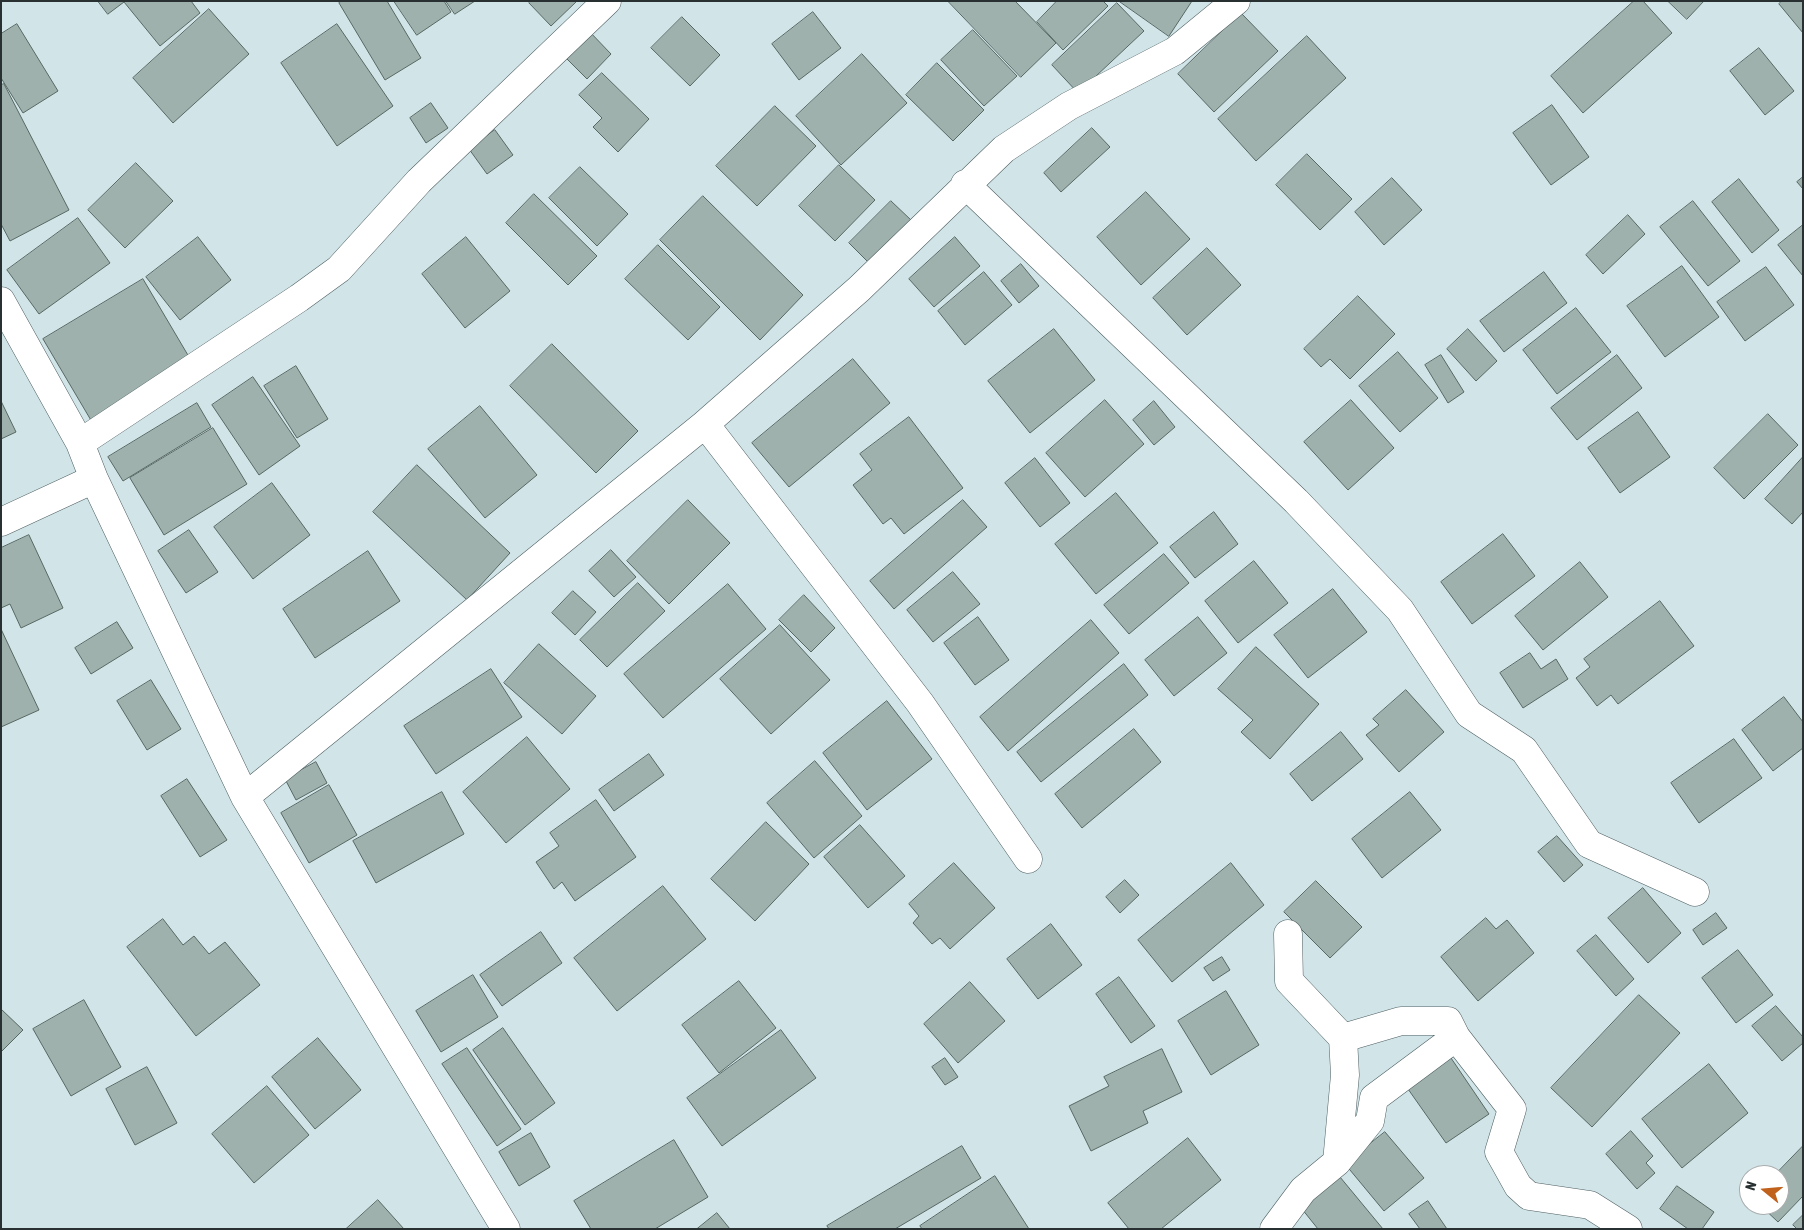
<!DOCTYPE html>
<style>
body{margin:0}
#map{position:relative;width:1804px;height:1230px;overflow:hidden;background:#d1e4e8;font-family:"Asap Condensed",sans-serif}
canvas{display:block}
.frame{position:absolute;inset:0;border:2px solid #293032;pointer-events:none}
.north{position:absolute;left:1739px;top:1165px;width:50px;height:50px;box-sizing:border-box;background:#fff;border:1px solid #a9acad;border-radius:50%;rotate:287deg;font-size:14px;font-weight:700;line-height:20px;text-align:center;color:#293032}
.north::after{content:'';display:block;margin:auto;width:18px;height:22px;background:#c0611c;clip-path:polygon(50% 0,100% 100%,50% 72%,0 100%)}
</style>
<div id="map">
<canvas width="1804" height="1230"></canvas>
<div class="frame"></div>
<div class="north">N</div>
</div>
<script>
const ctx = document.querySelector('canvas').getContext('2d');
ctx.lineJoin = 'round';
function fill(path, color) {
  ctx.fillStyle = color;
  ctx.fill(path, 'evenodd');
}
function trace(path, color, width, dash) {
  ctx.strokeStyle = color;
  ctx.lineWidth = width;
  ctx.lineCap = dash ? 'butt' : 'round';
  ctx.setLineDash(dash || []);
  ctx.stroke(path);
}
const building = new Path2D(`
 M 98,1 L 191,1 L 200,13 L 160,46 L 124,2 L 108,14 Z
 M 342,1 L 387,1 L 421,58 L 385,80 L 339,3 Z
 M 394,1 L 444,1 L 451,12 L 417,35 Z
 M 446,1 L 475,1 L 455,14 Z
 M 531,1 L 577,1 L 551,26 L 529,3 Z
 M 948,1 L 1015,1 L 1056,43 L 1021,77 Z
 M 1057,1 L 1103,1 L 1108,6 L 1063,50 L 1037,22 Z
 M 1119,1 L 1192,1 L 1169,36 Z
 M 1634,1 L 1643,1 L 1672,33 L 1583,113 L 1551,76 Z
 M 1668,1 L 1704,1 L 1687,19 Z
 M 1782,1 L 1803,1 L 1803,33 L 1779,4 Z
 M 1117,3 L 1144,31 L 1078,93 L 1052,65 Z
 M 209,9 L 249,54 L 173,123 L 133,78 Z
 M 813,12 L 841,48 L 799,80 L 772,44 Z
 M 1241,13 L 1278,51 L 1214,112 L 1178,74 Z
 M 682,17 L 720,55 L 690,86 L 651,48 Z
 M 17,24 L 58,91 L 23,113 L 1,78 L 1,34 Z
 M 337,24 L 393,106 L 337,146 L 281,63 Z
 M 588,30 L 611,54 L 587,79 L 564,56 Z
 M 973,30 L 1017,76 L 984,106 L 941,60 Z
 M 1307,36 L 1346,78 L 1256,161 L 1218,119 Z
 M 1759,48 L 1794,91 L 1765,115 L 1730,71 Z
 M 862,54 L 907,103 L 841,165 L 796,116 Z
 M 937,63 L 984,110 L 953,141 L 906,95 Z
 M 602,73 L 649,119 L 618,152 L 593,127 L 602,118 L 579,95 Z
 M 4,84 L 69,210 L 10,241 L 1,224 L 1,85 Z
 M 431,103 L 448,128 L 426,143 L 410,118 Z
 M 1552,105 L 1589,157 L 1551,185 L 1513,133 Z
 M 775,106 L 816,146 L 757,206 L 716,166 Z
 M 1092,128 L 1110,147 L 1061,192 L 1044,173 Z
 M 495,130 L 513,155 L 487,174 L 469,149 Z
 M 1307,154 L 1352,199 L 1320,230 L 1276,185 Z
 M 136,163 L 173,201 L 125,248 L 88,210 Z
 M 839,165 L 875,200 L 835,241 L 799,206 Z
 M 580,167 L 628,214 L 597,246 L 549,198 Z
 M 1803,177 L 1803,189 L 1797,182 Z
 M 1392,178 L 1422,210 L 1384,245 L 1355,212 Z
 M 1739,179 L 1779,230 L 1752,253 L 1712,202 Z
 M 1146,192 L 1190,239 L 1141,285 L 1097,237 Z
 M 534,194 L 597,256 L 568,285 L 506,223 Z
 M 703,196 L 803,295 L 760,340 L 660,240 Z
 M 891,201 L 911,220 L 869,263 L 849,243 Z
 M 1693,201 L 1740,261 L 1708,286 L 1660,227 Z
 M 1628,215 L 1645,234 L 1603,274 L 1586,255 Z
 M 78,218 L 110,263 L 39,314 L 7,270 Z
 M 1803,225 L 1803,276 L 1778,245 Z
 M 198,237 L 231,280 L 180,320 L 146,277 Z
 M 466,237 L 510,291 L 465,328 L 422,274 Z
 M 955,237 L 980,266 L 934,307 L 909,279 Z
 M 658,245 L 720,307 L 688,340 L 625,279 Z
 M 1207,248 L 1241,285 L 1187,335 L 1153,298 Z
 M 1021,264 L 1039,286 L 1019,303 L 1001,281 Z
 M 1682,266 L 1719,317 L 1665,357 L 1627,306 Z
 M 1766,267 L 1794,305 L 1745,341 L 1717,302 Z
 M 984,272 L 1012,305 L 965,345 L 938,311 Z
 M 1544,272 L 1567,303 L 1504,352 L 1480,321 Z
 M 143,279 L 192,362 L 92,422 L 43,339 Z
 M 1358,296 L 1395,334 L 1350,379 L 1330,359 L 1321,367 L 1304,349 Z
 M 1576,308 L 1611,352 L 1557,394 L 1523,350 Z
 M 1054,329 L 1095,380 L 1030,433 L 988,381 Z
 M 1468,329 L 1497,361 L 1476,381 L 1447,349 Z
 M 552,344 L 638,431 L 596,473 L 510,386 Z
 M 1398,352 L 1438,398 L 1400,432 L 1359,386 Z
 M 1441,355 L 1464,392 L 1448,403 L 1425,365 Z
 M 1617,355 L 1642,388 L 1577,440 L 1551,408 Z
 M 853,359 L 890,403 L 789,487 L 752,443 Z
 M 296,366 L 328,419 L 297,438 L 264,386 Z
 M 253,377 L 300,446 L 259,475 L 212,405 Z
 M 1105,400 L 1144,444 L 1085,497 L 1046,453 Z
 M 1351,400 L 1394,448 L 1348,490 L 1304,442 Z
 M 1,401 L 16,432 L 1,439 Z
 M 1154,401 L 1175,427 L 1154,445 L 1133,420 Z
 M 197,403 L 211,427 L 123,481 L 108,457 Z
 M 480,406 L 537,475 L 485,518 L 428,449 Z
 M 1638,412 L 1670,457 L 1620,493 L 1588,448 Z
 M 1768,414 L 1798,445 L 1744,499 L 1714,468 Z
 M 909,417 L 963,488 L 904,534 L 891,518 L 883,524 L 853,485 L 872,470 L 860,454 Z
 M 213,428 L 247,484 L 164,535 L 130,478 Z
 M 1803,457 L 1803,512 L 1792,524 L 1765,499 Z
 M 1035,458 L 1070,503 L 1040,527 L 1005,483 Z
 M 417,465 L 510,553 L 467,600 L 373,512 Z
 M 272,483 L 310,535 L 253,579 L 214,527 Z
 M 1116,493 L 1158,543 L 1096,594 L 1055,544 Z
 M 688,500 L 730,543 L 669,604 L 627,561 Z
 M 963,500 L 987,527 L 894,609 L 870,581 Z
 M 1214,512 L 1238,544 L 1195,578 L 1170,547 Z
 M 189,530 L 218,572 L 186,593 L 158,551 Z
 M 1503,534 L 1535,576 L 1472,624 L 1441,582 Z
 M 29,535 L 63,608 L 21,628 L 10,604 L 1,608 L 1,548 Z
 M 611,550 L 636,577 L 614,597 L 589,571 Z
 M 368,551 L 400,601 L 315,658 L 283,609 Z
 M 1164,554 L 1189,583 L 1129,634 L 1104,605 Z
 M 1254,561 L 1288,603 L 1238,643 L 1205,601 Z
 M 1580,562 L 1608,597 L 1543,650 L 1515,616 Z
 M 953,572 L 980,604 L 933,642 L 907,610 Z
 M 638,583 L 665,611 L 607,667 L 580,640 Z
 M 728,584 L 766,629 L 663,718 L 624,674 Z
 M 1333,589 L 1367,632 L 1308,678 L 1274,635 Z
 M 573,591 L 596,612 L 575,635 L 552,613 Z
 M 804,595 L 835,628 L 811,652 L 779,620 Z
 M 1660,601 L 1694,646 L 1618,704 L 1611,695 L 1597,706 L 1576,678 L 1590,667 L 1584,659 Z
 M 978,617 L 1009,660 L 975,685 L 944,643 Z
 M 1198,617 L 1227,653 L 1174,696 L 1145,660 Z
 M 1091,620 L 1119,653 L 1008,751 L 980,717 Z
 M 117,622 L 133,648 L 91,674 L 75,648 Z
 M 780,625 L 830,680 L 771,734 L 720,679 Z
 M 1,629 L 39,710 L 1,727 Z
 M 539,644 L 596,696 L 562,734 L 504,683 Z
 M 1256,647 L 1319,704 L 1270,759 L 1241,732 L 1253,720 L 1218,689 Z
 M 1530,653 L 1541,669 L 1556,659 L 1568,679 L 1523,708 L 1500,673 Z
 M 1124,664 L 1148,695 L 1041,782 L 1017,752 Z
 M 491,669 L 522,717 L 436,774 L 404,726 Z
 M 151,680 L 181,729 L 147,750 L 117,701 Z
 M 1406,690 L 1444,732 L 1399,772 L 1366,735 L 1379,725 L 1373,719 Z
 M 1784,697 L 1803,722 L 1803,748 L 1773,771 L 1742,730 Z
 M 887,701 L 932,759 L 867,810 L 823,753 Z
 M 1134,729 L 1161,762 L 1082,828 L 1055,794 Z
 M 1341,732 L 1363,759 L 1312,801 L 1290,774 Z
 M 527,737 L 570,789 L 506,843 L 463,792 Z
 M 1734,739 L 1762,778 L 1699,823 L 1671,783 Z
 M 649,754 L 664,775 L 614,811 L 599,790 Z
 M 815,761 L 862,816 L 814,858 L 767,803 Z
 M 316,762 L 327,783 L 296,800 L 285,779 Z
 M 187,779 L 227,840 L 200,857 L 161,796 Z
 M 329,785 L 357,835 L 309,863 L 281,813 Z
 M 442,792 L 464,834 L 376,883 L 353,841 Z
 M 1410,792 L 1441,830 L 1382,878 L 1352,839 Z
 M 596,800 L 636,857 L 575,901 L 562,882 L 554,889 L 536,862 L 559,846 L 550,833 Z
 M 766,822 L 809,864 L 755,921 L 711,879 Z
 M 860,825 L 905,876 L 868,908 L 824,857 Z
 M 1557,836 L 1583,865 L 1564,882 L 1538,852 Z
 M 954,863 L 995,908 L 950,949 L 940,938 L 932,944 L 913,923 L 919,916 L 909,904 Z
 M 1231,863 L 1264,905 L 1172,982 L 1138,940 Z
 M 1125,880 L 1139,895 L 1120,913 L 1106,897 Z
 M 1316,881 L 1362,927 L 1330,958 L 1284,912 Z
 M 663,886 L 706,939 L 617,1011 L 574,958 Z
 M 1643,888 L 1681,933 L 1648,963 L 1608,918 Z
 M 1716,913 L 1727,928 L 1703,945 L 1693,930 Z
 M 1486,918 L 1496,929 L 1507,920 L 1534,953 L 1478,1001 L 1441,957 Z
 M 163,919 L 183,945 L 194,936 L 209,954 L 225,942 L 260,985 L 196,1036 L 127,947 Z
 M 1051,924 L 1082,965 L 1038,999 L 1007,959 Z
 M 541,932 L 562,963 L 502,1006 L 480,975 Z
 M 1596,935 L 1634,979 L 1616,996 L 1577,951 Z
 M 1738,950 L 1773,995 L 1736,1023 L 1702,978 Z
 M 1222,957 L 1230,970 L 1213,981 L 1204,968 Z
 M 473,975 L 498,1017 L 441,1052 L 416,1011 Z
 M 1119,977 L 1155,1026 L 1131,1043 L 1096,994 Z
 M 739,981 L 776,1028 L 719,1073 L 682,1025 Z
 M 970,982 L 1005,1021 L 958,1063 L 924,1024 Z
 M 1226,991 L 1259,1045 L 1211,1075 L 1178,1021 Z
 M 1639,995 L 1680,1033 L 1592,1127 L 1551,1088 Z
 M 84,1000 L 121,1067 L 71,1096 L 33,1029 Z
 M 1776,1006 L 1803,1037 L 1803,1043 L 1782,1061 L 1752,1026 Z
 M 1,1009 L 23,1030 L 1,1052 Z
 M 503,1028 L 555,1103 L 525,1125 L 473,1050 Z
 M 781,1030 L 816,1078 L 722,1146 L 687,1098 Z
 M 318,1038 L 361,1090 L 315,1129 L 272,1077 Z
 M 467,1048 L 521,1129 L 497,1146 L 442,1064 Z
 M 1162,1049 L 1182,1092 L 1143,1111 L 1148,1123 L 1091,1151 L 1069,1106 L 1109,1086 L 1104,1077 Z
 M 945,1058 L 958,1077 L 945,1085 L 932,1067 Z
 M 1451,1058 L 1489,1114 L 1446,1143 L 1408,1089 Z
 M 1709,1064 L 1748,1113 L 1682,1168 L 1642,1119 Z
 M 147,1067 L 177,1123 L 135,1145 L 106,1089 Z
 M 267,1086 L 309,1135 L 254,1183 L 212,1134 Z
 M 1631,1131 L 1653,1156 L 1646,1163 L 1655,1173 L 1637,1189 L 1606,1154 Z
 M 1385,1132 L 1424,1178 L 1384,1211 L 1345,1164 Z
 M 531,1133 L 550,1167 L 519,1186 L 499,1152 Z
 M 1188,1138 L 1221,1180 L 1161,1229 L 1129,1229 L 1108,1203 Z
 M 674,1140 L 708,1197 L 655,1229 L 591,1229 L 574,1201 Z
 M 962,1146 L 981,1178 L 895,1229 L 829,1229 L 827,1226 Z
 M 1803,1146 L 1803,1196 L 1778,1222 L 1760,1205 L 1779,1205 L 1779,1175 L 1775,1175 Z
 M 995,1176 L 1029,1229 L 922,1229 L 920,1226 Z
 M 1340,1177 L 1383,1229 L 1318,1229 L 1302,1209 Z
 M 1677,1186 L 1714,1212 L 1702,1229 L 1688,1229 L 1660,1209 Z
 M 378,1200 L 404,1229 L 346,1229 Z
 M 1428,1201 L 1447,1229 L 1420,1229 L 1409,1214 Z
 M 717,1213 L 730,1229 L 697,1229 Z
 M 1803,1215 L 1803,1229 L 1797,1229 L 1793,1225 Z`);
fill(building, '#9fb1ac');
trace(building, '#586863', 1);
const street = new Path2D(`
 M 965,184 L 1296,501 L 1400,610 L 1469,714 L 1524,750 L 1589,844 L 1695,892
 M 1,301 L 80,443 L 94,479 L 245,797 L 506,1229
 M 705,424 L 920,703 L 1028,859
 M 80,443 L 299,298 L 339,269 L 419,181 L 607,1
 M 1,522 L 94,479
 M 245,797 L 705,424 L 859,289 L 1004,149 L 1069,106 L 1175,51 L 1236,1
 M 1288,934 L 1289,981 L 1343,1038 L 1401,1021 L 1448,1021 L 1456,1037 L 1512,1109 L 1499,1152 L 1518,1186 L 1529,1196 L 1590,1205 L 1628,1229
 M 1337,1162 L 1345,1075 L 1343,1038
 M 1274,1229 L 1303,1190 L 1337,1162 L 1370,1121 L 1374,1098 L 1456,1037`);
trace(street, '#4e5f62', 29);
trace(street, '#fff', 28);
</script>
